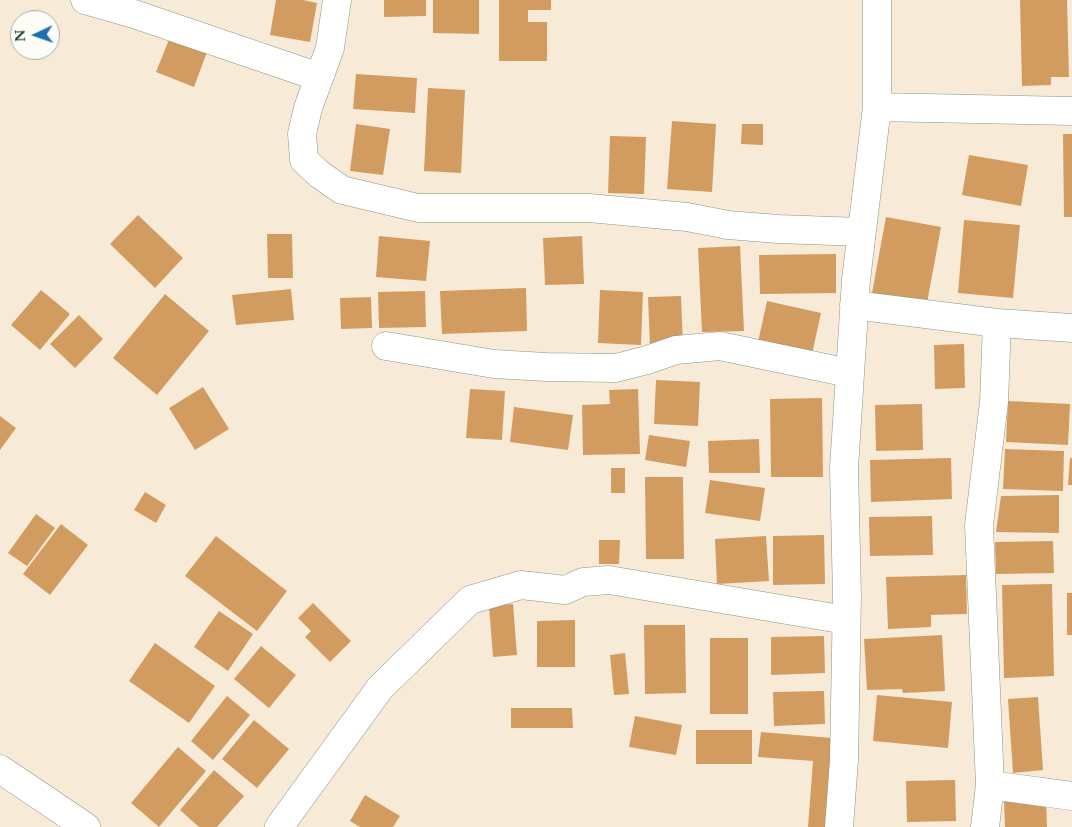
<!DOCTYPE html>
<style>
body{margin:0}
#map{position:relative;width:1072px;height:827px;overflow:hidden;background:#f7ebd8;font-family:Cardo,serif}
canvas{display:block}
.north{position:absolute;left:10px;top:10px;width:50px;height:50px;box-sizing:border-box;background:#fdfcf7;border:1px solid #a4b0a9;border-radius:50%;rotate:267deg;font-size:14px;font-weight:700;line-height:20px;text-align:center;color:#1f3d34}
.north::after{content:'';display:block;margin:auto;width:18px;height:22px;background:#1f6fb2;clip-path:polygon(50% 0,100% 100%,50% 72%,0 100%)}
</style>
<div id="map">
<canvas width="1072" height="827"></canvas>
<div class="north">N</div>
</div>
<script>
const ctx = document.querySelector('canvas').getContext('2d');
ctx.lineJoin = 'round';
function fill(path, color) {
  ctx.fillStyle = color;
  ctx.fill(path, 'evenodd');
}
function trace(path, color, width, dash) {
  ctx.strokeStyle = color;
  ctx.lineWidth = width;
  ctx.lineCap = dash ? 'butt' : 'round';
  ctx.setLineDash(dash || []);
  ctx.stroke(path);
}
fill(new Path2D(`
 M 276,0 L 303,0 L 317,3 L 310,42 L 270,35 Z
 M 384,0 L 426,0 L 426,16 L 384,17 Z
 M 433,0 L 479,0 L 479,34 L 433,33 Z
 M 499,0 L 551,0 L 551,10 L 528,10 L 528,22 L 547,22 L 547,61 L 499,61 Z
 M 1020,0 L 1067,0 L 1069,77 L 1051,77 L 1051,85 L 1022,86 Z
 M 170,37 L 207,52 L 194,87 L 156,72 Z
 M 356,74 L 417,78 L 415,113 L 353,109 Z
 M 428,88 L 465,90 L 461,173 L 424,171 Z
 M 672,121 L 716,124 L 712,192 L 667,189 Z
 M 356,124 L 390,129 L 383,175 L 350,171 Z
 M 742,124 L 763,124 L 763,145 L 741,144 Z
 M 1063,134 L 1072,134 L 1072,217 L 1064,217 Z
 M 610,136 L 646,137 L 644,194 L 608,193 Z
 M 969,155 L 1028,165 L 1021,206 L 962,195 Z
 M 138,215 L 183,258 L 155,288 L 110,244 Z
 M 886,217 L 941,227 L 927,303 L 872,293 Z
 M 964,220 L 1020,225 L 1013,298 L 958,293 Z
 M 267,234 L 292,234 L 293,278 L 268,278 Z
 M 379,236 L 430,241 L 426,281 L 376,277 Z
 M 582,236 L 584,284 L 545,285 L 543,238 Z
 M 740,246 L 744,331 L 702,332 L 698,248 Z
 M 836,254 L 836,293 L 760,294 L 759,255 Z
 M 526,288 L 527,331 L 442,334 L 440,291 Z
 M 291,289 L 294,320 L 236,325 L 232,295 Z
 M 41,290 L 70,314 L 40,350 L 11,325 Z
 M 600,290 L 643,292 L 641,345 L 598,343 Z
 M 425,291 L 426,327 L 379,328 L 378,292 Z
 M 165,294 L 209,331 L 157,395 L 113,358 Z
 M 681,296 L 683,345 L 650,346 L 648,297 Z
 M 371,297 L 372,328 L 341,329 L 340,298 Z
 M 767,301 L 821,313 L 812,354 L 758,342 Z
 M 79,315 L 103,339 L 75,368 L 50,344 Z
 M 964,344 L 965,388 L 935,389 L 934,345 Z
 M 656,380 L 700,382 L 698,426 L 654,424 Z
 M 203,387 L 229,429 L 195,450 L 169,408 Z
 M 470,389 L 505,391 L 502,440 L 466,438 Z
 M 638,389 L 640,454 L 583,455 L 582,405 L 610,404 L 609,390 Z
 M 822,398 L 823,477 L 771,477 L 770,399 Z
 M 1008,401 L 1070,404 L 1068,445 L 1006,442 Z
 M 922,404 L 923,450 L 876,451 L 875,405 Z
 M 514,407 L 573,415 L 568,450 L 510,442 Z
 M 0,416 L 16,428 L 0,450 Z
 M 649,435 L 690,441 L 686,467 L 645,460 Z
 M 759,439 L 760,473 L 709,473 L 708,441 Z
 M 1005,449 L 1064,451 L 1063,491 L 1003,489 Z
 M 951,458 L 952,499 L 871,502 L 870,460 Z
 M 1070,458 L 1072,458 L 1072,485 L 1068,485 Z
 M 611,468 L 625,468 L 625,493 L 611,493 Z
 M 645,477 L 683,477 L 684,559 L 646,559 Z
 M 710,480 L 765,488 L 760,521 L 705,513 Z
 M 145,492 L 166,505 L 156,523 L 134,510 Z
 M 1059,495 L 1059,533 L 996,532 L 1001,496 Z
 M 36,514 L 55,528 L 27,566 L 8,553 Z
 M 932,516 L 933,555 L 870,556 L 869,517 Z
 M 61,524 L 88,545 L 50,595 L 23,574 Z
 M 824,535 L 825,584 L 773,585 L 773,536 Z
 M 216,536 L 287,591 L 257,631 L 185,576 Z
 M 766,536 L 769,581 L 717,584 L 715,539 Z
 M 599,540 L 620,540 L 619,564 L 599,564 Z
 M 1053,541 L 1054,573 L 996,574 L 995,542 Z
 M 966,575 L 967,614 L 931,615 L 931,627 L 888,629 L 886,577 Z
 M 1052,584 L 1054,676 L 1004,678 L 1002,585 Z
 M 1067,593 L 1072,593 L 1072,635 L 1067,635 Z
 M 313,603 L 351,641 L 330,662 L 305,637 L 311,631 L 298,618 Z
 M 513,604 L 517,655 L 493,657 L 489,606 Z
 M 219,611 L 253,634 L 228,671 L 194,647 Z
 M 575,620 L 575,667 L 537,667 L 537,621 Z
 M 644,625 L 685,625 L 686,693 L 645,694 Z
 M 942,635 L 945,691 L 903,693 L 902,689 L 867,690 L 864,639 Z
 M 824,636 L 825,673 L 771,675 L 771,637 Z
 M 710,638 L 748,638 L 748,714 L 710,714 Z
 M 155,643 L 215,686 L 189,723 L 129,681 Z
 M 261,646 L 296,675 L 269,708 L 234,679 Z
 M 625,653 L 629,694 L 614,695 L 610,655 Z
 M 824,691 L 825,724 L 774,726 L 773,692 Z
 M 877,695 L 952,702 L 948,748 L 873,741 Z
 M 227,696 L 250,715 L 213,760 L 191,741 Z
 M 1038,697 L 1043,770 L 1013,773 L 1008,699 Z
 M 511,708 L 572,708 L 573,728 L 511,728 Z
 M 635,716 L 682,725 L 676,755 L 629,747 Z
 M 254,720 L 289,749 L 257,788 L 222,759 Z
 M 696,730 L 752,730 L 752,764 L 696,764 Z
 M 761,732 L 832,738 L 825,827 L 808,827 L 813,761 L 758,757 Z
 M 178,747 L 206,771 L 159,827 L 131,803 Z
 M 214,770 L 244,796 L 217,827 L 199,827 L 180,810 Z
 M 955,780 L 956,821 L 907,822 L 906,781 Z
 M 365,795 L 400,816 L 393,827 L 360,827 L 350,821 Z
 M 1046,796 L 1047,827 L 1005,827 L 1004,798 Z`), '#d29c60');
const minor = new Path2D(`
 M 85,0 L 134,14 L 319,77
 M 337,0 L 330,48 L 308,108 L 302,134 L 304,160 L 319,174 L 342,190 L 418,208 L 589,208 L 687,217 L 728,225 L 778,229 L 861,232
 M 877,107 L 1072,111
 M 854,305 L 997,323 L 1072,328
 M 386,346 L 494,364 L 546,367 L 616,368 L 647,360 L 676,350 L 720,346 L 849,373
 M 0,769 L 86,827
 M 990,785 L 1072,796
 M 279,827 L 380,688 L 470,600 L 521,585 L 565,590 L 583,582 L 609,580 L 846,620
 M 839,827 L 844,760 L 847,596 L 844,468 L 856,280 L 877,107 L 877,0
 M 985,827 L 990,785 L 979,525 L 994,402 L 997,323`);
trace(minor, '#8b9486', 29);
trace(minor, '#fff', 28);
</script>
